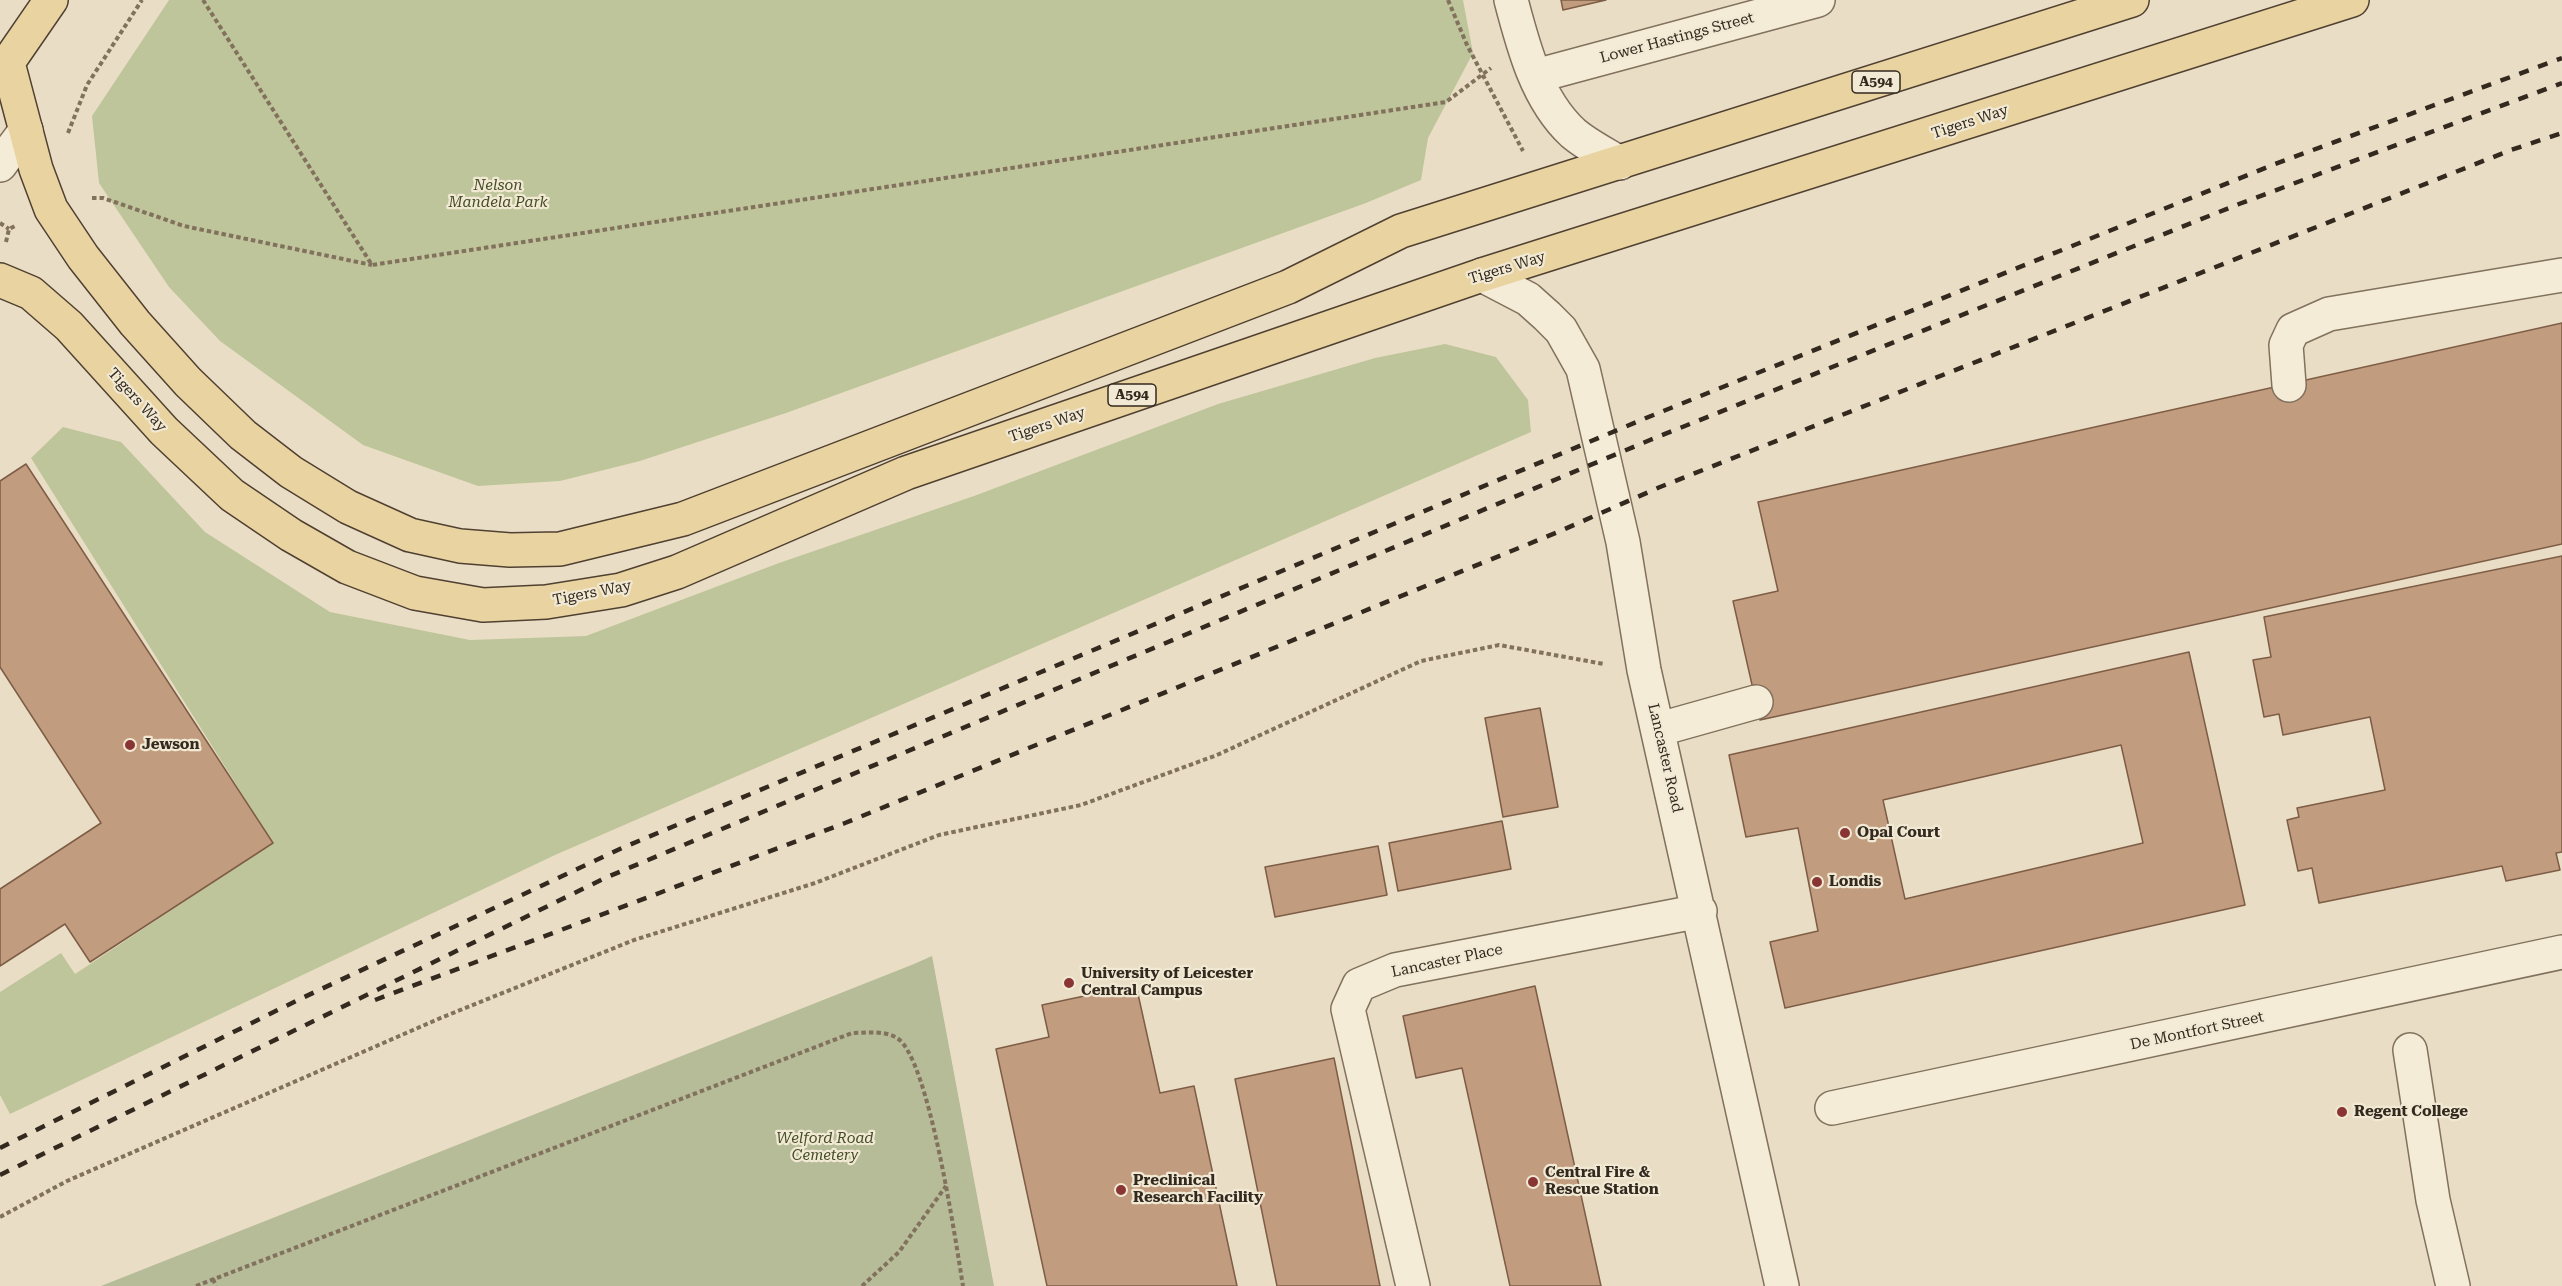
<!DOCTYPE html>
<style>
body{margin:0}
canvas{display:block;background:#e9dec5}
</style>
<canvas width="2562" height="1286"></canvas>
<script>
const ctx = document.querySelector('canvas').getContext('2d');
ctx.lineJoin = 'round';
function fill(path, color) {
  ctx.fillStyle = color;
  ctx.fill(path, 'evenodd');
}
function trace(path, color, width, dash) {
  ctx.strokeStyle = color;
  ctx.lineWidth = width;
  ctx.lineCap = dash ? 'butt' : 'round';
  ctx.setLineDash(dash || []);
  ctx.stroke(path);
}
function drawText(font, color, halo, rows, align = 'center') {
  ctx.font = font + ' "Roboto Serif",serif';
  ctx.lineWidth = 4.5;
  ctx.setLineDash([]);
  ctx.textBaseline = 'middle';
  ctx.strokeStyle = halo;
  ctx.fillStyle = color;
  for (const [text, x, y, turn = 0] of rows) {
    ctx.save();
    ctx.translate(x, y);
    ctx.rotate((+turn || 0) * Math.PI / 180);
    ctx.textAlign = isNaN(turn) ? turn : align;
    if (halo) ctx.strokeText(text, 0, 0);
    ctx.fillText(text, 0, 0);
    ctx.restore();
  }
}
fill(new Path2D(`
 M 169,0 L 1463,0 L 1473,53 L 1428,138 L 1421,180 L 1366,203 L 786,413 L 640,461 L 560,481 L 478,486 L 363,445 L 220,341 L 169,287 L 99,183 L 92,116 Z
 M 1445,344 L 1496,357 L 1528,400 L 1531,432 L 555,855 L 10,1114 L 0,1095 L 0,992 L 61,953 L 75,974 L 273,843 L 31,458 L 63,427 L 121,442 L 205,532 L 330,612 L 470,640 L 586,636 L 779,563 L 974,496 L 1218,404 L 1375,358 Z`), '#bfc59a');
fill(new Path2D(`
 M 932,956 L 994,1286 L 101,1286 L 914,964 Z`), '#b6bb98');
const building = new Path2D(`
 M 1561,0 L 1606,0 L 1563,10 Z
 M 2562,323 L 2562,544 L 1760,720 L 1733,601 L 1778,591 L 1758,502 Z
 M 26,464 L 273,843 L 90,962 L 65,924 L 0,966 L 0,889 L 101,823 L 0,667 L 0,481 Z
 M 2562,556 L 2562,852 L 2556,853 L 2560,870 L 2506,881 L 2502,866 L 2319,903 L 2312,868 L 2298,871 L 2287,820 L 2299,817 L 2297,808 L 2385,790 L 2370,717 L 2283,735 L 2279,714 L 2264,717 L 2253,660 L 2271,657 L 2264,617 Z
 M 2189,652 L 2245,905 L 1785,1008 L 1770,942 L 1818,931 L 1798,828 L 1746,837 L 1729,755 ZM 2121,745 L 2143,843 L 1905,899 L 1883,800 Z
 M 1540,708 L 1558,807 L 1503,817 L 1485,718 Z
 M 1502,821 L 1511,869 L 1398,891 L 1389,843 Z
 M 1378,846 L 1387,895 L 1275,917 L 1265,867 Z
 M 1136,985 L 1160,1093 L 1194,1086 L 1237,1286 L 1047,1286 L 996,1049 L 1049,1037 L 1042,1005 Z
 M 1535,986 L 1601,1286 L 1510,1286 L 1462,1068 L 1416,1078 L 1403,1016 Z
 M 1334,1058 L 1380,1286 L 1277,1286 L 1235,1079 Z`);
fill(building, '#c29c7f');
trace(building, '#7e5d46', 1.5);
const minor = new Path2D(`
 M 1511,0 C 1523,46 1537,100 1573,133 C 1587,145 1605,154 1620,163
 M 1536,76 L 1818,0
 M 0,165 L 26,130
 M 1482,275 L 1528,299 L 1547,316 L 1561,330 L 1583,369 L 1623,542 L 1644,670 L 1782,1286
 M 2289,385 L 2286,345 L 2293,330 L 2329,314 L 2562,275
 M 1660,729 L 1756,702
 M 2410,1050 L 2433,1200 L 2453,1286
 M 1832,1108 L 2562,952
 M 1413,1286 L 1348,1009 L 1359,985 L 1395,970 L 1700,911`);
const major = new Path2D(`
 M 8,63 L 36,169 L 51,209 L 83,257 L 135,323 L 188,382 L 243,435 L 291,472 L 348,507 L 410,535 L 460,546 L 510,550 L 560,549 L 683,519 L 1288,287 L 1401,231 L 2132,0
 M 0,74 L 51,0
 M 0,280 L 31,293 L 69,326 L 164,431 L 232,495 L 291,535 L 347,567 L 415,593 L 483,605 L 546,602 L 621,590 L 677,572 L 906,473 L 1482,275 L 2352,0`);
trace(minor, '#81715d', 36);
trace(major, '#504031', 36);
trace(new Path2D(`
 M 203,0 L 372,265 L 1446,102 L 1491,68
 M 1448,0 L 1467,45 L 1523,151
 M 68,133 L 87,85 L 142,0
 M 92,198 L 103,198 L 184,226 L 372,265
 M 0,223 L 9,229
 M 6,242 L 9,229 L 15,226
 M 0,1217 L 67,1181 L 443,1017 L 634,940 L 815,883 L 939,835 L 1081,805 L 1217,755 L 1421,661 L 1499,645 L 1604,664
 M 213,1279 L 216,1286
 M 196,1286 L 852,1033 C 866,1033 884,1030 897,1038 C 929,1057 956,1244 963,1286
 M 862,1286 L 899,1252 L 946,1186`), '#81715d', 4, [4.5, 3]);
trace(minor, '#f4ecd7', 33);
trace(major, '#e8d3a1', 33);
trace(new Path2D(`
 M 375,1000 L 845,823 L 1558,532 L 1660,487 L 2511,150 L 2562,133
 M 0,1148 L 300,999 L 622,848 L 1646,418 L 2275,164 L 2562,58
 M 0,1175 L 605,878 L 1650,440 L 2239,204 L 2562,83`), '#33291f', 4.5, [10, 10]);
for (const [x, y, r, color] of [
 [130,745,6,"#893534"],
 [1845,833,6,"#893534"],
 [1817,882,6,"#893534"],
 [1069,983,6,"#893534"],
 [2342,1112,6,"#893534"],
 [1533,1182,6,"#893534"],
 [1121,1190,6,"#893534"]
]) {
  const dot = new Path2D();
  dot.arc(x, y, r, 0, 2 * Math.PI);
  ctx.fillStyle = color;
  ctx.fill(dot);
  trace(dot, '#f1e9d3', 2);
}
for (const [x, y, w] of [
 [1876,82,48],
 [1132,395,48]
]) {
  const box = new Path2D();
  box.roundRect(x - w / 2, y - 11, w, 22, 4.5);
  ctx.fillStyle = '#f1e9d3';
  ctx.fill(box);
  trace(box, '#33291f', 1.5);
}
drawText('bold 14px', '#33291f', null, [
 ["A594",1876,82],
 ["A594",1132,395]
]);
drawText('15px', '#33291f', '#f1e9d3', [
 ["Lower Hastings Street",1677,38,-15],
 ["Tigers Way",1970,122,-18],
 ["Tigers Way",1507,268,-17],
 ["Tigers Way",137,400,48],
 ["Tigers Way",1047,425,-19],
 ["Tigers Way",592,593,-11],
 ["Lancaster Road",1665,758,77],
 ["Lancaster Place",1447,961,-12],
 ["De Montfort Street",2197,1031,-12]
]);
drawText('italic 15px', '#434d28', '#f1e9d3', [
 ["Nelson",498,186],
 ["Mandela Park",498,203],
 ["Welford Road",825,1139],
 ["Cemetery",825,1156]
]);
drawText('bold 15px', '#33291f', '#f1e9d3', [
 ["Jewson",142,745],
 ["Opal Court",1857,833],
 ["Londis",1829,882],
 ["University of Leicester",1081,974],
 ["Central Campus",1081,991],
 ["Regent College",2354,1112],
 ["Central Fire &",1545,1173],
 ["Rescue Station",1545,1190],
 ["Preclinical",1133,1181],
 ["Research Facility",1133,1198]
], 'left');
</script>
